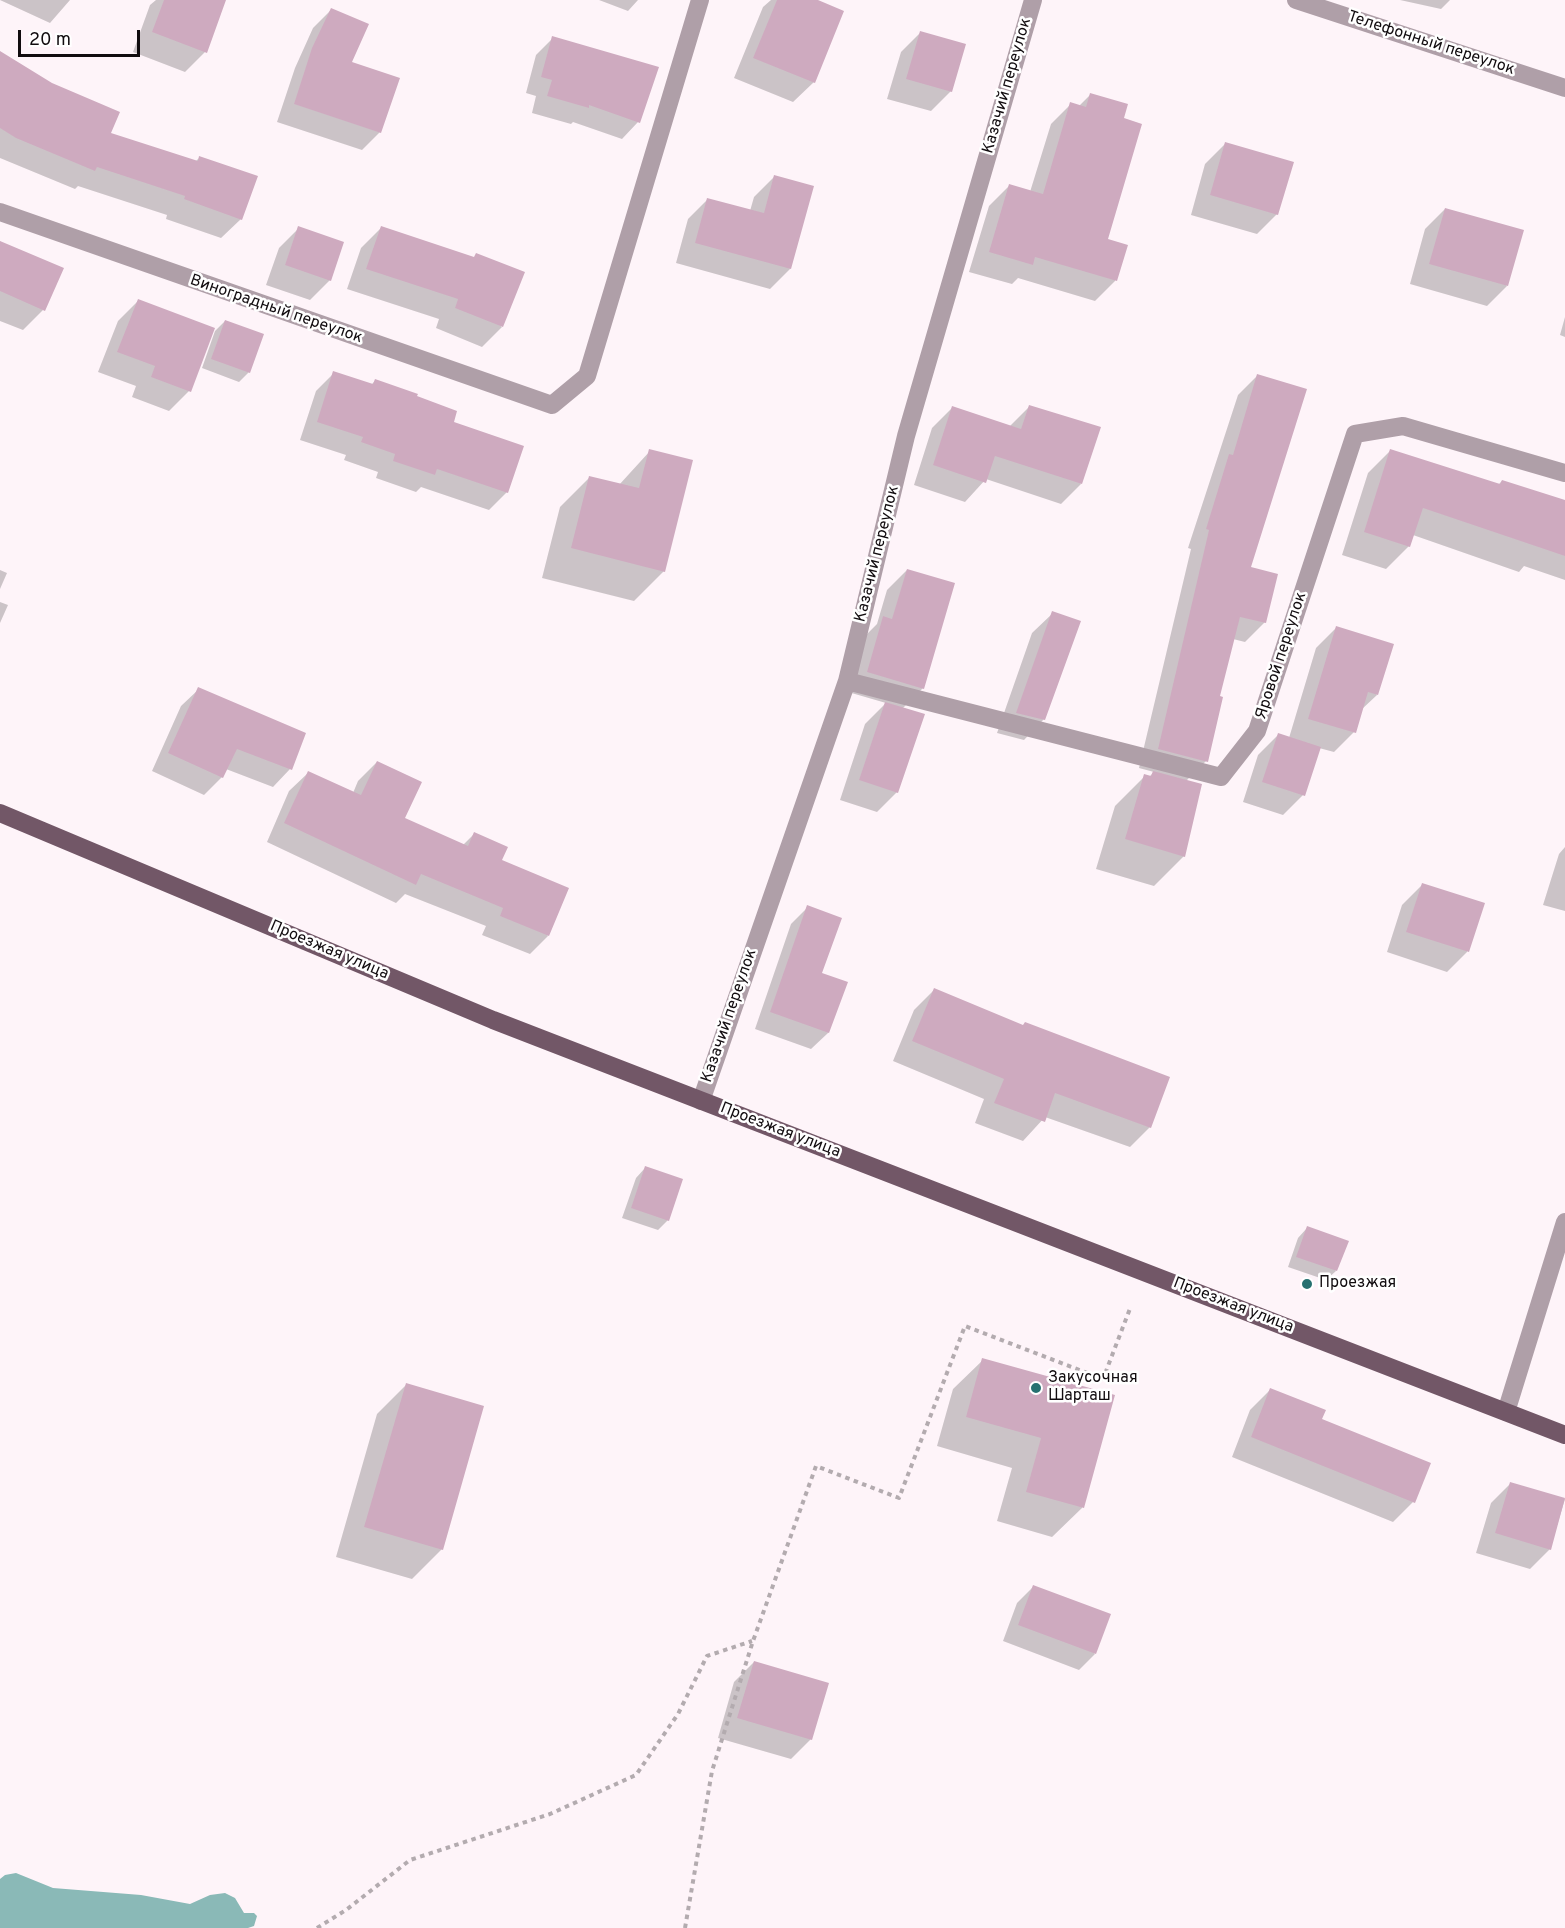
<!DOCTYPE html>
<meta charset="utf-8">
<style>
body{margin:0}
#map{position:relative;width:1565px;height:1928px;overflow:hidden;background:#fef4f9;font-family:Overpass,sans-serif}
canvas{display:block}
.scale{position:absolute;left:18px;top:30px;width:122px;height:27px;box-sizing:border-box;border:3px solid #110c0f;border-top:0;padding-left:8px;font-size:18px;line-height:21px;white-space:nowrap;color:#110c0f;-webkit-text-stroke:4px #fff;paint-order:stroke}
</style>
<div id="map">
<canvas width="1565" height="1928"></canvas>
<div class="scale">20 m</div>
</div>
<script>
const ctx = document.querySelector('canvas').getContext('2d');
ctx.lineJoin = 'round';
function fill(path, color) {
  ctx.fillStyle = color;
  ctx.fill(path, 'evenodd');
}
function trace(path, color, width, dash) {
  ctx.strokeStyle = color;
  ctx.lineWidth = width;
  ctx.lineCap = dash ? 'butt' : 'round';
  ctx.setLineDash(dash || []);
  ctx.stroke(path);
}
function drawText(font, color, halo, rows, align = 'center') {
  ctx.font = font + ' Overpass,sans-serif';
  ctx.lineWidth = 5;
  ctx.setLineDash([]);
  ctx.textBaseline = 'middle';
  ctx.strokeStyle = halo;
  ctx.fillStyle = color;
  for (const [text, x, y, turn = 0] of rows) {
    ctx.save();
    ctx.translate(x, y);
    ctx.rotate((+turn || 0) * Math.PI / 180);
    ctx.textAlign = isNaN(turn) ? turn : align;
    if (halo) ctx.strokeText(text, 0, 0);
    ctx.fillText(text, 0, 0);
    ctx.restore();
  }
}
fill(new Path2D(`
 M 16,1873 L 53,1888 L 141,1895 L 190,1904 L 210,1895 L 225,1893 L 235,1898 L 244,1913 L 254,1913 L 257,1916 L 254,1926 L 248,1928 L 0,1928 L 0,1879 L 5,1875 Z`), '#8ab9b7');
fill(new Path2D(`
 M 0,0 L 70,0 L 50,23 Z
 M 156,0 L 210,0 L 205,52 L 185,72 L 133,52 L 150,5 Z
 M 599,0 L 638,0 L 628,11 Z
 M 771,0 L 815,0 L 814,82 L 793,102 L 734,78 L 763,7 Z
 M 1400,0 L 1450,0 L 1441,9 Z
 M 331,10 L 380,132 L 362,150 L 277,122 L 295,68 L 313,28 Z
 M 921,32 L 951,91 L 931,111 L 887,99 L 901,52 Z
 M 553,38 L 638,122 L 622,139 L 573,122 L 571,124 L 532,113 L 536,96 L 526,93 L 536,55 Z
 M 0,53 L 109,134 L 195,162 L 200,157 L 241,219 L 221,238 L 166,219 L 167,215 L 78,186 L 75,189 L 0,158 Z
 M 1091,94 L 1106,240 L 1126,246 L 1115,281 L 1095,301 L 1018,278 L 1012,284 L 969,272 L 989,206 L 1009,186 L 1030,192 L 1051,124 L 1071,104 L 1079,106 Z
 M 1225,144 L 1277,214 L 1257,234 L 1191,215 L 1205,164 Z
 M 774,177 L 790,269 L 770,289 L 676,263 L 688,219 L 708,199 L 750,211 L 754,197 Z
 M 1445,209 L 1507,286 L 1487,306 L 1410,284 L 1425,229 Z
 M 299,228 L 330,280 L 310,300 L 266,285 L 279,248 Z
 M 381,228 L 502,327 L 482,347 L 436,328 L 439,319 L 347,289 L 361,248 Z
 M 0,241 L 43,310 L 23,330 L 0,321 Z
 M 138,301 L 189,391 L 169,411 L 132,397 L 136,386 L 98,372 L 118,321 Z
 M 1565,317 L 1565,337 L 1560,335 Z
 M 225,321 L 249,372 L 239,382 L 202,368 L 215,331 Z
 M 334,373 L 371,385 L 375,381 L 415,397 L 452,423 L 507,492 L 489,510 L 421,487 L 416,492 L 376,478 L 378,472 L 344,460 L 346,455 L 300,440 L 316,391 Z
 M 1257,376 L 1249,568 L 1265,622 L 1245,642 L 1233,639 L 1218,697 L 1206,761 L 1186,781 L 1184,856 L 1154,886 L 1096,869 L 1115,806 L 1145,776 L 1149,777 L 1154,772 L 1139,768 L 1191,549 L 1188,548 L 1238,395 Z
 M 1030,406 L 1081,484 L 1061,504 L 986,479 L 965,502 L 914,485 L 932,428 L 952,408 L 1009,427 Z
 M 1391,450 L 1498,485 L 1502,481 L 1565,502 L 1565,580 L 1524,566 L 1519,572 L 1413,535 L 1409,546 L 1386,569 L 1342,555 L 1368,473 Z
 M 650,451 L 664,571 L 634,601 L 542,578 L 560,507 L 590,477 L 619,485 Z
 M 0,570 L 7,573 L 0,589 Z
 M 907,570 L 923,688 L 902,709 L 897,792 L 877,812 L 840,800 L 865,724 L 886,703 L 848,692 L 863,638 L 877,624 L 887,590 Z
 M 0,602 L 8,605 L 0,623 Z
 M 1053,613 L 1044,719 L 1024,740 L 997,733 L 1032,633 Z
 M 1336,628 L 1377,695 L 1361,710 L 1354,732 L 1334,752 L 1319,748 L 1303,795 L 1283,815 L 1243,802 L 1258,755 L 1278,735 L 1289,738 L 1316,648 Z
 M 199,689 L 290,769 L 273,787 L 226,769 L 222,777 L 204,795 L 152,771 L 181,706 Z
 M 377,762 L 403,818 L 463,845 L 474,834 L 500,861 L 548,936 L 530,954 L 482,935 L 486,926 L 405,894 L 396,903 L 267,842 L 289,791 L 308,773 L 353,793 L 358,781 Z
 M 1565,847 L 1565,911 L 1543,905 L 1559,854 Z
 M 1422,885 L 1483,904 L 1467,952 L 1447,972 L 1387,952 L 1402,905 Z
 M 808,907 L 828,1033 L 811,1049 L 755,1029 L 791,924 Z
 M 934,990 L 1150,1127 L 1130,1147 L 1045,1117 L 1023,1141 L 975,1123 L 984,1099 L 893,1061 L 914,1010 Z
 M 645,1168 L 668,1220 L 658,1230 L 622,1218 L 636,1178 Z
 M 1307,1228 L 1336,1271 L 1326,1280 L 1288,1267 L 1298,1238 Z
 M 983,1360 L 1113,1397 L 1082,1508 L 1052,1537 L 997,1521 L 1012,1468 L 937,1446 L 953,1389 Z
 M 407,1384 L 442,1549 L 412,1579 L 336,1557 L 377,1414 Z
 M 1271,1389 L 1321,1420 L 1413,1502 L 1393,1522 L 1232,1457 L 1250,1410 Z
 M 1511,1483 L 1565,1499 L 1550,1549 L 1530,1569 L 1476,1553 L 1491,1503 Z
 M 1033,1587 L 1095,1654 L 1079,1670 L 1003,1641 L 1017,1603 Z
 M 754,1662 L 811,1739 L 791,1759 L 718,1738 L 734,1682 Z`), '#0003');
fill(new Path2D(`
 M 164,0 L 226,0 L 207,53 L 152,32 Z
 M 777,0 L 818,0 L 844,11 L 815,83 L 753,58 Z
 M 331,8 L 369,24 L 352,62 L 400,78 L 381,133 L 294,104 L 312,48 Z
 M 920,31 L 966,44 L 952,92 L 906,79 Z
 M 552,36 L 659,67 L 640,123 L 589,105 L 589,108 L 547,96 L 552,80 L 541,77 Z
 M 0,51 L 52,83 L 120,112 L 111,133 L 198,161 L 199,156 L 258,176 L 242,220 L 184,199 L 185,196 L 97,167 L 95,171 L 16,138 L 0,128 Z
 M 1090,93 L 1128,104 L 1124,118 L 1142,124 L 1108,239 L 1128,245 L 1117,281 L 1035,257 L 1033,265 L 989,252 L 1009,184 L 1043,194 L 1070,102 L 1086,107 Z
 M 1225,142 L 1294,162 L 1278,215 L 1210,195 Z
 M 774,175 L 814,186 L 791,269 L 695,243 L 707,198 L 764,213 Z
 M 1445,208 L 1524,230 L 1508,286 L 1429,264 Z
 M 298,226 L 344,242 L 331,281 L 285,265 Z
 M 381,226 L 474,257 L 476,253 L 525,272 L 503,327 L 455,308 L 458,299 L 366,269 Z
 M 0,241 L 64,268 L 45,311 L 0,291 Z
 M 138,299 L 215,328 L 191,392 L 151,377 L 155,366 L 117,352 Z
 M 225,320 L 264,334 L 250,373 L 211,359 Z
 M 333,371 L 373,384 L 375,379 L 418,394 L 417,396 L 457,411 L 454,422 L 524,446 L 508,493 L 437,469 L 435,475 L 393,461 L 395,454 L 361,442 L 363,437 L 317,422 Z
 M 1257,374 L 1307,389 L 1251,567 L 1278,574 L 1266,623 L 1240,617 L 1220,696 L 1223,697 L 1208,762 L 1158,749 L 1209,530 L 1206,529 L 1229,454 L 1233,455 Z
 M 1029,405 L 1101,427 L 1082,484 L 995,456 L 986,483 L 933,465 L 952,406 L 1021,429 Z
 M 649,449 L 693,460 L 665,572 L 571,548 L 589,476 L 639,488 Z
 M 1390,449 L 1500,484 L 1502,480 L 1565,500 L 1565,556 L 1423,508 L 1410,547 L 1364,532 Z
 M 907,569 L 955,583 L 924,689 L 867,672 L 883,616 L 892,619 Z
 M 1052,611 L 1081,621 L 1045,720 L 1016,713 Z
 M 1336,626 L 1394,644 L 1378,695 L 1368,692 L 1356,733 L 1308,719 Z
 M 198,687 L 306,733 L 292,770 L 237,749 L 223,778 L 168,753 Z
 M 885,702 L 925,714 L 898,793 L 859,780 Z
 M 1278,733 L 1321,747 L 1305,796 L 1262,782 Z
 M 377,761 L 422,782 L 405,818 L 468,846 L 474,832 L 508,847 L 502,860 L 569,888 L 549,936 L 500,916 L 503,908 L 421,874 L 416,885 L 284,823 L 308,771 L 361,795 Z
 M 1153,771 L 1202,784 L 1185,857 L 1125,839 L 1144,774 L 1151,776 Z
 M 1422,883 L 1485,903 L 1469,952 L 1406,932 Z
 M 807,905 L 842,918 L 822,973 L 848,982 L 829,1033 L 770,1012 Z
 M 934,988 L 1023,1025 L 1025,1022 L 1170,1077 L 1151,1128 L 1055,1093 L 1045,1122 L 994,1103 L 1004,1079 L 912,1041 Z
 M 645,1166 L 683,1179 L 669,1221 L 631,1208 Z
 M 1307,1226 L 1349,1241 L 1337,1271 L 1296,1257 Z
 M 982,1358 L 1115,1395 L 1084,1508 L 1026,1492 L 1041,1438 L 966,1417 Z
 M 406,1383 L 484,1406 L 443,1550 L 364,1527 Z
 M 1270,1388 L 1326,1410 L 1322,1419 L 1431,1463 L 1415,1503 L 1251,1437 Z
 M 1510,1482 L 1565,1498 L 1551,1550 L 1495,1533 Z
 M 1033,1585 L 1111,1614 L 1096,1654 L 1018,1625 Z
 M 754,1661 L 829,1683 L 812,1740 L 737,1718 Z`), '#ceaabf');
trace(new Path2D(`
 M 317,1928 L 346,1910 L 410,1860 L 550,1814 L 636,1775 L 678,1714 L 707,1656 L 752,1641
 M 685,1928 L 712,1771 L 753,1641 L 816,1466 L 899,1498 L 965,1326 L 1103,1379 L 1131,1306`), '#b3abaf', 4, [4.5, 4.5]);
trace(new Path2D(`
 M 1296,0 L 1565,88
 M 0,212 L 552,405 L 587,376 L 700,0
 M 847,681 L 1221,777 L 1257,731 L 1355,434 L 1403,426 L 1565,473
 M 701,1101 L 847,681 L 906,436 L 1033,0
 M 1506,1412 L 1565,1222`), '#af9fa8', 18);
trace(new Path2D(`
 M 0,813 L 493,1020 L 1565,1435`), '#725767', 18);
for (const [x, y, r, color] of [
 [1307,1284,6,"#267170"],
 [1036,1388,6,"#267170"]
]) {
  const dot = new Path2D();
  dot.arc(x, y, r, 0, 2 * Math.PI);
  ctx.fillStyle = color;
  ctx.fill(dot);
  trace(dot, '#fff', 2);
}
drawText('16px', '#110c0f', '#fff', [
 ["Телефонный переулок",1431,44,18],
 ["Казачий переулок",1008,86,-74],
 ["Виноградный переулок",276,310,19],
 ["Казачий переулок",878,554,-76],
 ["Яровой переулок",1282,656,-72],
 ["Проезжая улица",329,951,23],
 ["Казачий переулок",730,1016,-71],
 ["Проезжая улица",780,1131,21],
 ["Проезжая улица",1233,1306,21]
]);
drawText('16px', '#110c0f', '#fff', [
 ["Проезжая",1319,1284],
 ["Закусочная",1048,1379],
 ["Шарташ",1048,1397]
], 'left');
</script>
